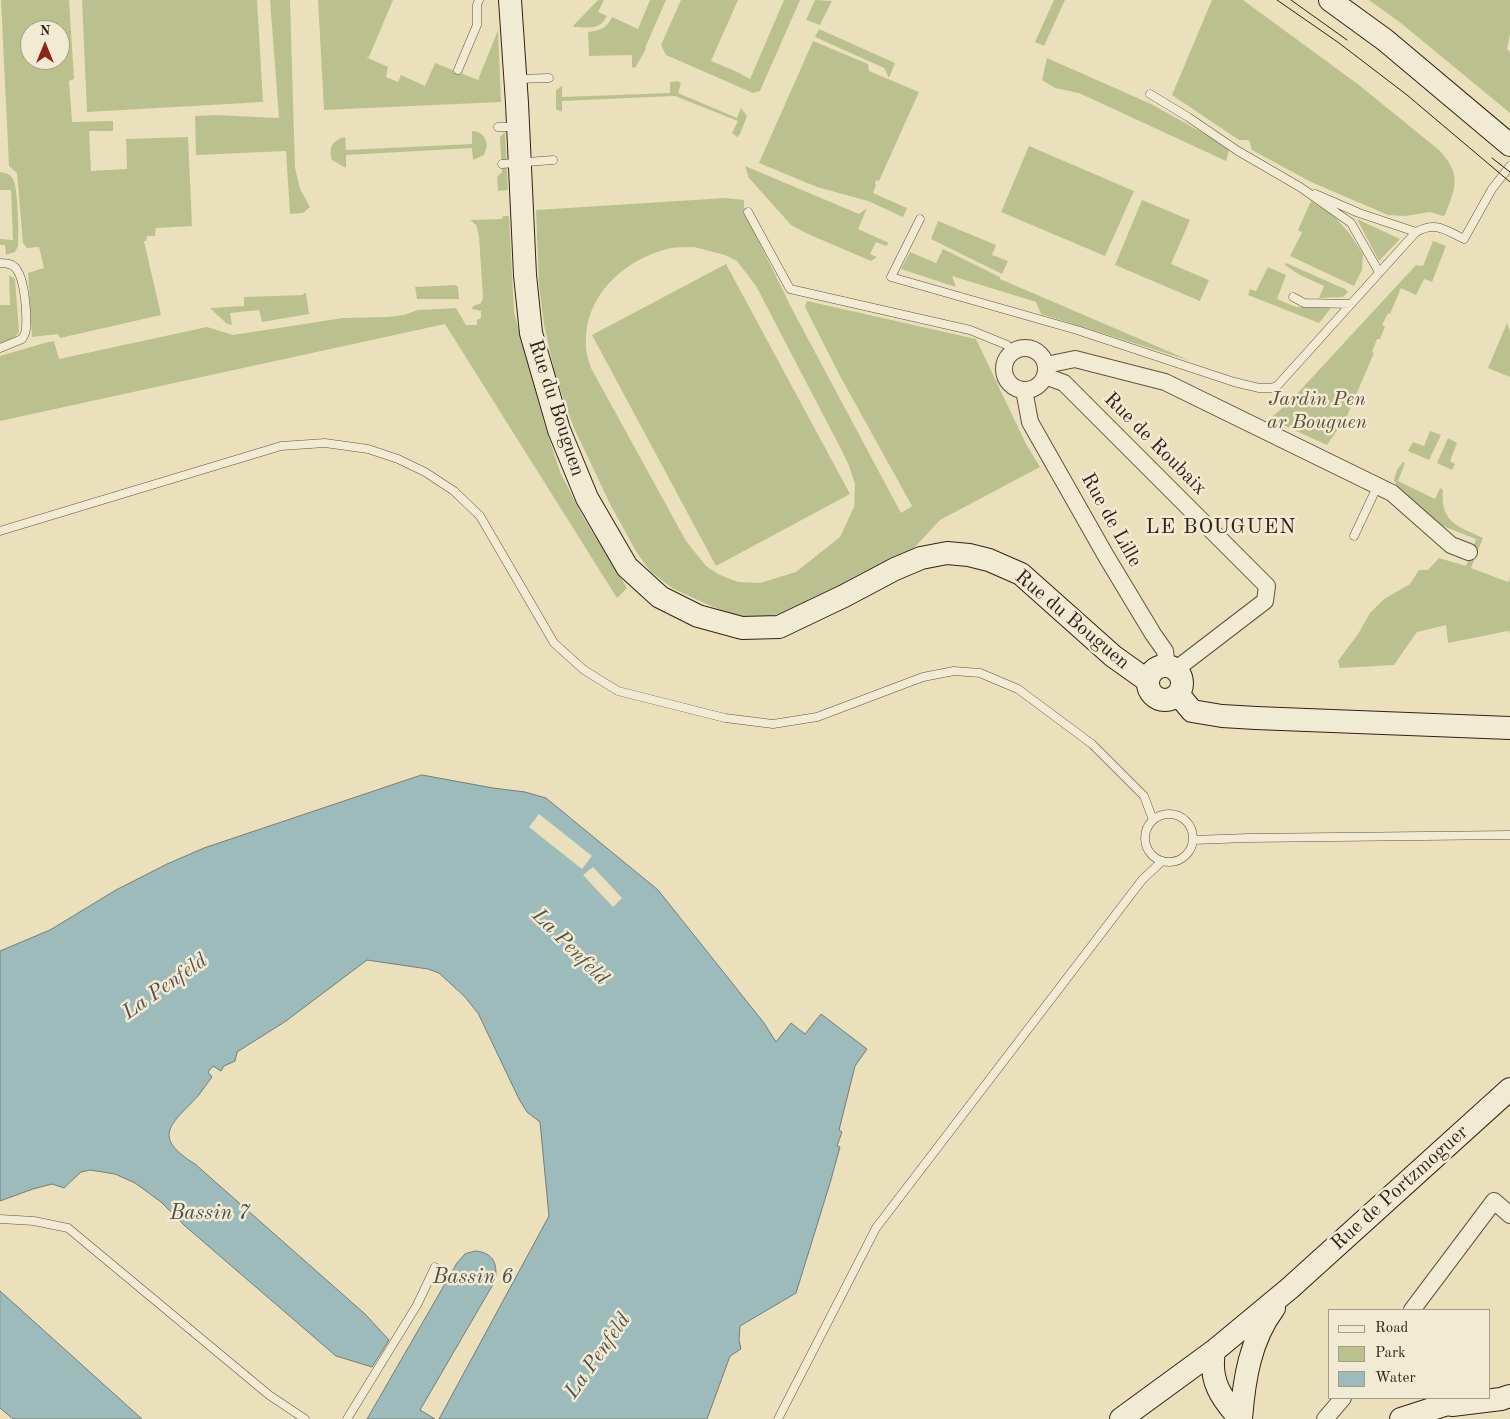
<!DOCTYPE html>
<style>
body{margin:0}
#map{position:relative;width:1510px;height:1419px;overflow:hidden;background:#ebe0bc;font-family:"Old Standard TT",serif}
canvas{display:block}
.legend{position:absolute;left:1328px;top:1309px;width:162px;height:90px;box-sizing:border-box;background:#f2ebd3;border:1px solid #a69a88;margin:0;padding:6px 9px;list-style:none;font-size:15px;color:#332118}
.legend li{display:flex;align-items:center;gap:10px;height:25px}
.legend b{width:25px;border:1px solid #a69a88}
.north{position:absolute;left:20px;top:20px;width:50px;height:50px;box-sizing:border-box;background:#f2ebd3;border:1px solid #a69a88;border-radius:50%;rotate:0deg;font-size:14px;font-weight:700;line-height:20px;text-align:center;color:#332118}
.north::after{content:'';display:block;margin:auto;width:18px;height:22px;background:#8f2418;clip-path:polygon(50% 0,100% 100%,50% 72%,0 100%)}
</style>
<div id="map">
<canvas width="1510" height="1419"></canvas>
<ul class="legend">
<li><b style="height:6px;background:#f2ebd3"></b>Road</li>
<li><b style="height:14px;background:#bbc18e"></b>Park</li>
<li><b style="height:14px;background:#9cbbba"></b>Water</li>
</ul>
<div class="north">N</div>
</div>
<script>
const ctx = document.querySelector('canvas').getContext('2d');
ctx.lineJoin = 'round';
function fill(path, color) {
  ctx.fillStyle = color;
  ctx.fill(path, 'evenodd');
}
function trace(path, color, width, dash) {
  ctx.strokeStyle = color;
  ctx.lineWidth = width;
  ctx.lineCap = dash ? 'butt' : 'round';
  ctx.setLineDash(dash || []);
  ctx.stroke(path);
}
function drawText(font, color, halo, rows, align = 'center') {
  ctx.font = font + ' "Old Standard TT",serif';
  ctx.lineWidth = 5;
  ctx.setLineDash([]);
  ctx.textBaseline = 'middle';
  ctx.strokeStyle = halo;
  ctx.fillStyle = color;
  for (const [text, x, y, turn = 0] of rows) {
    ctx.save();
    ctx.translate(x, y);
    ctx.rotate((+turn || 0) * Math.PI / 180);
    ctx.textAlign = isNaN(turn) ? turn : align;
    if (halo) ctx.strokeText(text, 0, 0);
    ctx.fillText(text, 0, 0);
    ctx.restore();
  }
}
fill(new Path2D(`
 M 1,0 L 69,0 L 74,79 L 69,81 L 72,122 L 113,121 L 113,131 L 89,131 L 91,171 L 127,169 L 126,139 L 188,137 L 192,226 L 156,228 L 155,236 L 147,236 L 146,241 L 144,241 L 161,315 L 60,338 L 58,334 L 32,337 L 28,273 L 44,268 L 39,247 L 27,248 L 23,243 L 17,173 L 9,166 ZM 30,30 L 60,30 L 60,60 L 30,60 Z
 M 82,0 L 257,0 L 263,102 L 87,112 Z
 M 270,0 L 290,0 L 295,168 L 300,189 L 310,207 L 303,213 L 290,214 L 286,151 L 196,155 L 195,116 L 215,115 L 279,118 Z
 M 318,0 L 393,0 L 369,57 L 366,57 L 388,67 L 386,77 L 398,82 L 401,75 L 425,86 L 435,63 L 478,80 L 498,30 L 501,102 L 324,110 Z
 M 598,0 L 604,0 L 598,12 L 607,16 C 599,31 589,27 574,27 L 573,26 Z
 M 650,0 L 666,0 L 645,48 L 646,49 L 635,68 L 632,67 L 632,55 L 589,56 L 588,32 C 601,30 606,29 612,17 L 638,29 Z
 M 681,0 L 738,0 L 711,61 L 742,74 L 742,75 L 750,79 L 784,0 L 800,0 L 760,91 L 753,93 L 666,55 L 661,45 Z
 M 815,0 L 832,1 L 820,25 L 806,20 Z
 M 1054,0 L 1065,0 L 1044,46 L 1035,42 Z
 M 1212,0 L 1243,0 L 1359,85 L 1439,150 C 1462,175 1456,186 1445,215 L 1443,216 L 1430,212 L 1405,216 L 1388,215 L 1311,182 L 1252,150 L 1249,140 L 1239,140 L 1172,95 Z
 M 1369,0 L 1510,0 L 1510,34 L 1507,49 L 1510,52 L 1510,113 L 1402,24 Z
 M 819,29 L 895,63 L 889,78 L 884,68 L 815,37 Z
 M 813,41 L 868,64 L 869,71 L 919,92 L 879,181 L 876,180 L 875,184 L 876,185 L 873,193 L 907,208 L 903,217 L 868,201 L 817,187 L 759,163 Z
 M 1047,58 L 1151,104 L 1223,144 L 1229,150 L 1226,161 L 1079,93 L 1055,88 L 1042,80 Z
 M 678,81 L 681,84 L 678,93 L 737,118 L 741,108 L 747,116 L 740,134 L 737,137 L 732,133 L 738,121 L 675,96 L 562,101 L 562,112 L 556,109 L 556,90 L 562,86 L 562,97 L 670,93 L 670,82 Z
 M 472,131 C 482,132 485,136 487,146 L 484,155 L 473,160 L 472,148 L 346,155 L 346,168 L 332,160 C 328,148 332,140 345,137 L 346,150 L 472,144 Z
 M 505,132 L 508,190 L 498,191 L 497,177 L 502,172 L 500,137 Z
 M 1029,146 L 1134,191 L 1105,256 L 1001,212 Z
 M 745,166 L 859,214 L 867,208 L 858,229 L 889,243 L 886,246 L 876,242 L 870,254 L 877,257 L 871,261 L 808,234 L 791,225 L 749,178 Z
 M 0,172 C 6,173 10,174 13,179 C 18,187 19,235 18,246 L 15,252 L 6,255 L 5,245 L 0,245 L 0,239 L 13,240 L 11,190 L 0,190 Z
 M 726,198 L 744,200 L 744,211 L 792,309 L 901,513 L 912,506 L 840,376 L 805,307 L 807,301 L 976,339 L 1026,444 L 1040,467 L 940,520 L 913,549 L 790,611 L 767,617 L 737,617 L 704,603 L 672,588 L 650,571 L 637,553 L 610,504 L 574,428 L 556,378 L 544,325 L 539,285 L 536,210 ZM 694,247 L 725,255 L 737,261 L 756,286 L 842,451 L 849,466 L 855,484 L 854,507 L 840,537 L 796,572 L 760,583 L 738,582 L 720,575 L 706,566 L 686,541 L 591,368 C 588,359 585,350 586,341 C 586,293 627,258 671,248 C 678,247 687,247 694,247 Z
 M 1142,200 L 1190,220 L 1171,264 L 1209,280 L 1200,301 L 1115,265 Z
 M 1311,201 L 1333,215 L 1350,234 L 1363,254 L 1362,270 L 1354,286 L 1290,256 L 1302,233 L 1298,230 Z
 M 503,216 L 509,216 L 514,312 L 545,426 L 560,472 L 583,517 L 627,588 L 617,598 L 445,324 L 0,421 L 0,356 L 48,342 L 54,341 L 59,359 L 207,327 L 233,335 L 343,318 L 388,317 L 404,315 L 418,310 L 456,308 L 466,325 L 477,325 L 477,320 L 481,318 L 481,311 L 472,309 L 473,306 L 481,303 L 483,298 L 479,236 L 476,225 L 470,220 L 502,219 Z
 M 1357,219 L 1400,239 L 1379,261 Z
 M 938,221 L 996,245 L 992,255 L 1008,261 L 1002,274 L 931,239 Z
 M 1433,241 L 1446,246 L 1432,282 L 1424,279 L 1416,295 L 1401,288 L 1390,314 L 1388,313 L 1382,325 L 1385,327 L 1380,339 L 1377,339 L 1372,352 L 1374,353 L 1347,416 L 1327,445 L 1270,419 L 1294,397 L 1416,265 L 1423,266 Z
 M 943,249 L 1000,277 L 1000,279 L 1191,361 L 1041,314 L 1036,302 L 952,276 L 956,287 L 901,269 L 910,252 L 936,263 Z
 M 1286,263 L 1345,289 L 1348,292 L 1343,297 L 1319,298 L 1324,286 L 1300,275 L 1285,265 Z
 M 726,264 L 850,494 L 716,566 L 592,335 Z
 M 1268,267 L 1286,275 L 1277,299 L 1296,307 L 1331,308 L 1319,323 L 1248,295 L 1250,289 L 1256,291 Z
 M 9,275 L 15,279 L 19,332 C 14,340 9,341 0,344 L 0,305 L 10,305 Z
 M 456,285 L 458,287 L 459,299 L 417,299 L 415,287 Z
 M 304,293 L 306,293 L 309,314 L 262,322 L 259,310 L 230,313 L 232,325 L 227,324 L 210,308 L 244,306 L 244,297 L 303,295 Z
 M 1507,323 L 1510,331 L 1510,377 L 1488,368 Z
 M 1430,431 L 1441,435 L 1429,460 L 1408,451 L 1413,442 L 1424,446 Z
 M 1448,438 L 1457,443 L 1450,461 L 1455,464 L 1452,470 L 1437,463 Z
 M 1403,462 L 1405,463 L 1398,481 L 1435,499 L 1440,488 L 1443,490 C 1440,522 1457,526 1483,538 L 1471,568 L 1508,582 L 1510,579 L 1510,633 L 1508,631 L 1448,643 L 1446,625 L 1417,632 L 1394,665 L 1340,668 L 1338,661 L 1358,634 L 1370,613 L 1384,599 L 1410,584 L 1419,570 L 1428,570 L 1439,558 L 1466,566 L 1476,539 L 1438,524 L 1398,489 L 1394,480 L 1397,470 Z`), '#bbc18e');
const water = new Path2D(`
 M 422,775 L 493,788 L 525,792 L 546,798 L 658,890 L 764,1023 L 776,1042 L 791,1023 L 805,1034 L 821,1014 L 867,1049 L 855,1066 L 839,1130 L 842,1132 L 837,1146 L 840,1147 L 830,1183 L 796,1293 L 740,1326 L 739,1340 L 741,1349 L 730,1356 L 707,1419 L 439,1419 L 549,1216 L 540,1122 L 527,1112 L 519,1099 L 478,1013 L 464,996 L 439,973 L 428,969 L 367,960 L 286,1021 L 237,1052 L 235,1061 L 224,1066 L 221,1071 L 213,1066 L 208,1072 L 212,1077 C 207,1083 203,1090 198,1096 C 172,1124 150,1136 195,1164 L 365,1314 L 389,1340 L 372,1367 L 336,1356 L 185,1226 L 161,1202 L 135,1183 L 115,1174 L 90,1170 L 81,1172 L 64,1188 L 52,1184 L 33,1189 L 0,1201 L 0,951 L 50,930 L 116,890 L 167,864 L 204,848 Z
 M 476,1251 C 494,1253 498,1265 495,1281 L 420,1410 L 435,1419 L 367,1419 L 457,1263 L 465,1254 Z
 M 0,1291 L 142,1419 L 13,1419 L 0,1408 Z`);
fill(water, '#9cbbba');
trace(water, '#727d79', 1);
fill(new Path2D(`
 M 539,814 L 592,856 L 582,869 L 529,827 Z
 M 593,867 L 622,898 L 613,907 L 583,875 Z`), '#ebe0bc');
const lane = new Path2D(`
 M 458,70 L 477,25 L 477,5 L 479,0
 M 517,79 L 549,78
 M 1150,94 L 1188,117 L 1238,151 L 1300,187 L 1351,223 L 1379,272
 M 498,127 L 516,127
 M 502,164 L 553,160
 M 1315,194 L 1359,213 L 1416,232
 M 748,212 L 790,289 L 970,330 L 1007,345 L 1014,352
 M 920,219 L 891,277 L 1077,330 L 1234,382 L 1259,388 L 1271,388 L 1277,386 L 1416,232 C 1436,221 1445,230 1464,239 L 1492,189 L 1510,166
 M 0,263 C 7,263 14,264 17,270 C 25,281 27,314 26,328 C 26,332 24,336 22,339 L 0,348
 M 1293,297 L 1304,303 L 1351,304
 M 0,531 L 281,446 L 325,443 L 368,449 L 398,459 L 425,472 L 454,491 L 480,516 L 554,643 L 584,670 L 618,691 L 725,718 L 773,724 L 817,717 L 923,677 L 954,671 L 980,673 L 1018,689 L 1092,744 L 1144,796 L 1153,820
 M 1354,536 L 1377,487
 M1145 838a24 24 0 1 1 48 0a24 24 0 1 1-48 0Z
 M 1193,840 L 1248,838 L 1510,835
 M 0,1219 L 34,1221 L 68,1228 L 269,1395 L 305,1419
 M 347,1419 L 417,1305 L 435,1267
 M 778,1419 L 876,1228 L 1142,880 L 1162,861`);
const street = new Path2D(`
 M1004 369a21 21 0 1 1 42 0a21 21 0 1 1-42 0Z
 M 1046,365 L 1075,359 L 1165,382 L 1392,493 L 1451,545 L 1469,552
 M 1045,376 L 1064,383 L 1267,586 L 1265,601 L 1175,670
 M 1024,390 L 1030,422 L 1106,556 L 1153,634 L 1165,651 L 1167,667
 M 1412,1310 L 1494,1201 L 1510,1215
 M 1325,1419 L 1343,1398`);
const secondary = new Path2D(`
 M 510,0 L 517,103 L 525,275 L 531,333 L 559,430 L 587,498 L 627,567 L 660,597 L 698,616 L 742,628 L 779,627 L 844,596 L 895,569 L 921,558 L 947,553 L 969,555 L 989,560 L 1021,574 L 1113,656 L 1148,681
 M 1330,0 L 1385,40 L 1510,145
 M1148 683a17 17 0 1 1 34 0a17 17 0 1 1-34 0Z
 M 1178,694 L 1192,711 L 1222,716 L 1256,718 L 1510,728
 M 1214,1351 C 1209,1381 1221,1398 1240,1419
 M 1452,1405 L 1501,1399 L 1510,1396
 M 1121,1419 L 1214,1351 L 1290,1288 L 1510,1089
 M 1241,1419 C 1244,1380 1250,1340 1274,1308
 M 1401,1419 L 1466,1398`);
trace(lane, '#615141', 9);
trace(street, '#615141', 18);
trace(secondary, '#332118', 24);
trace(lane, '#f2ebd3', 8);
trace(street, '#f2ebd3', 16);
trace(secondary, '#f2ebd3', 22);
trace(new Path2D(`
 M 1277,0 L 1339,43 L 1407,95 L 1510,182
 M 1291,0 L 1347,40
 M 1492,158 L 1510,172`), '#332118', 1);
drawText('italic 20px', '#5c513b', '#f2ebd3', [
 ["Jardin Pen",1317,400],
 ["ar Bouguen",1317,423]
]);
drawText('20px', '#332118', '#f2ebd3', [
 ["Rue du Bouguen",556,408,72],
 ["Rue de Roubaix",1155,444,45],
 ["Rue de Lille",1111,520,61],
 ["Rue du Bouguen",1072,620,40],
 ["Rue de Portzmoguer",1400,1188,-42]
]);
ctx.letterSpacing = '1px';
drawText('21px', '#332118', '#f2ebd3', [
 ["LE BOUGUEN",1221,527]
]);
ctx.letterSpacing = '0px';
drawText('italic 21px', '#524f49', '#f2ebd3', [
 ["La Penfeld",570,947,45],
 ["La Penfeld",165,987,-35],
 ["Bassin 7",210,1213],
 ["Bassin 6",473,1277],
 ["La Penfeld",598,1356,-55]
]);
</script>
